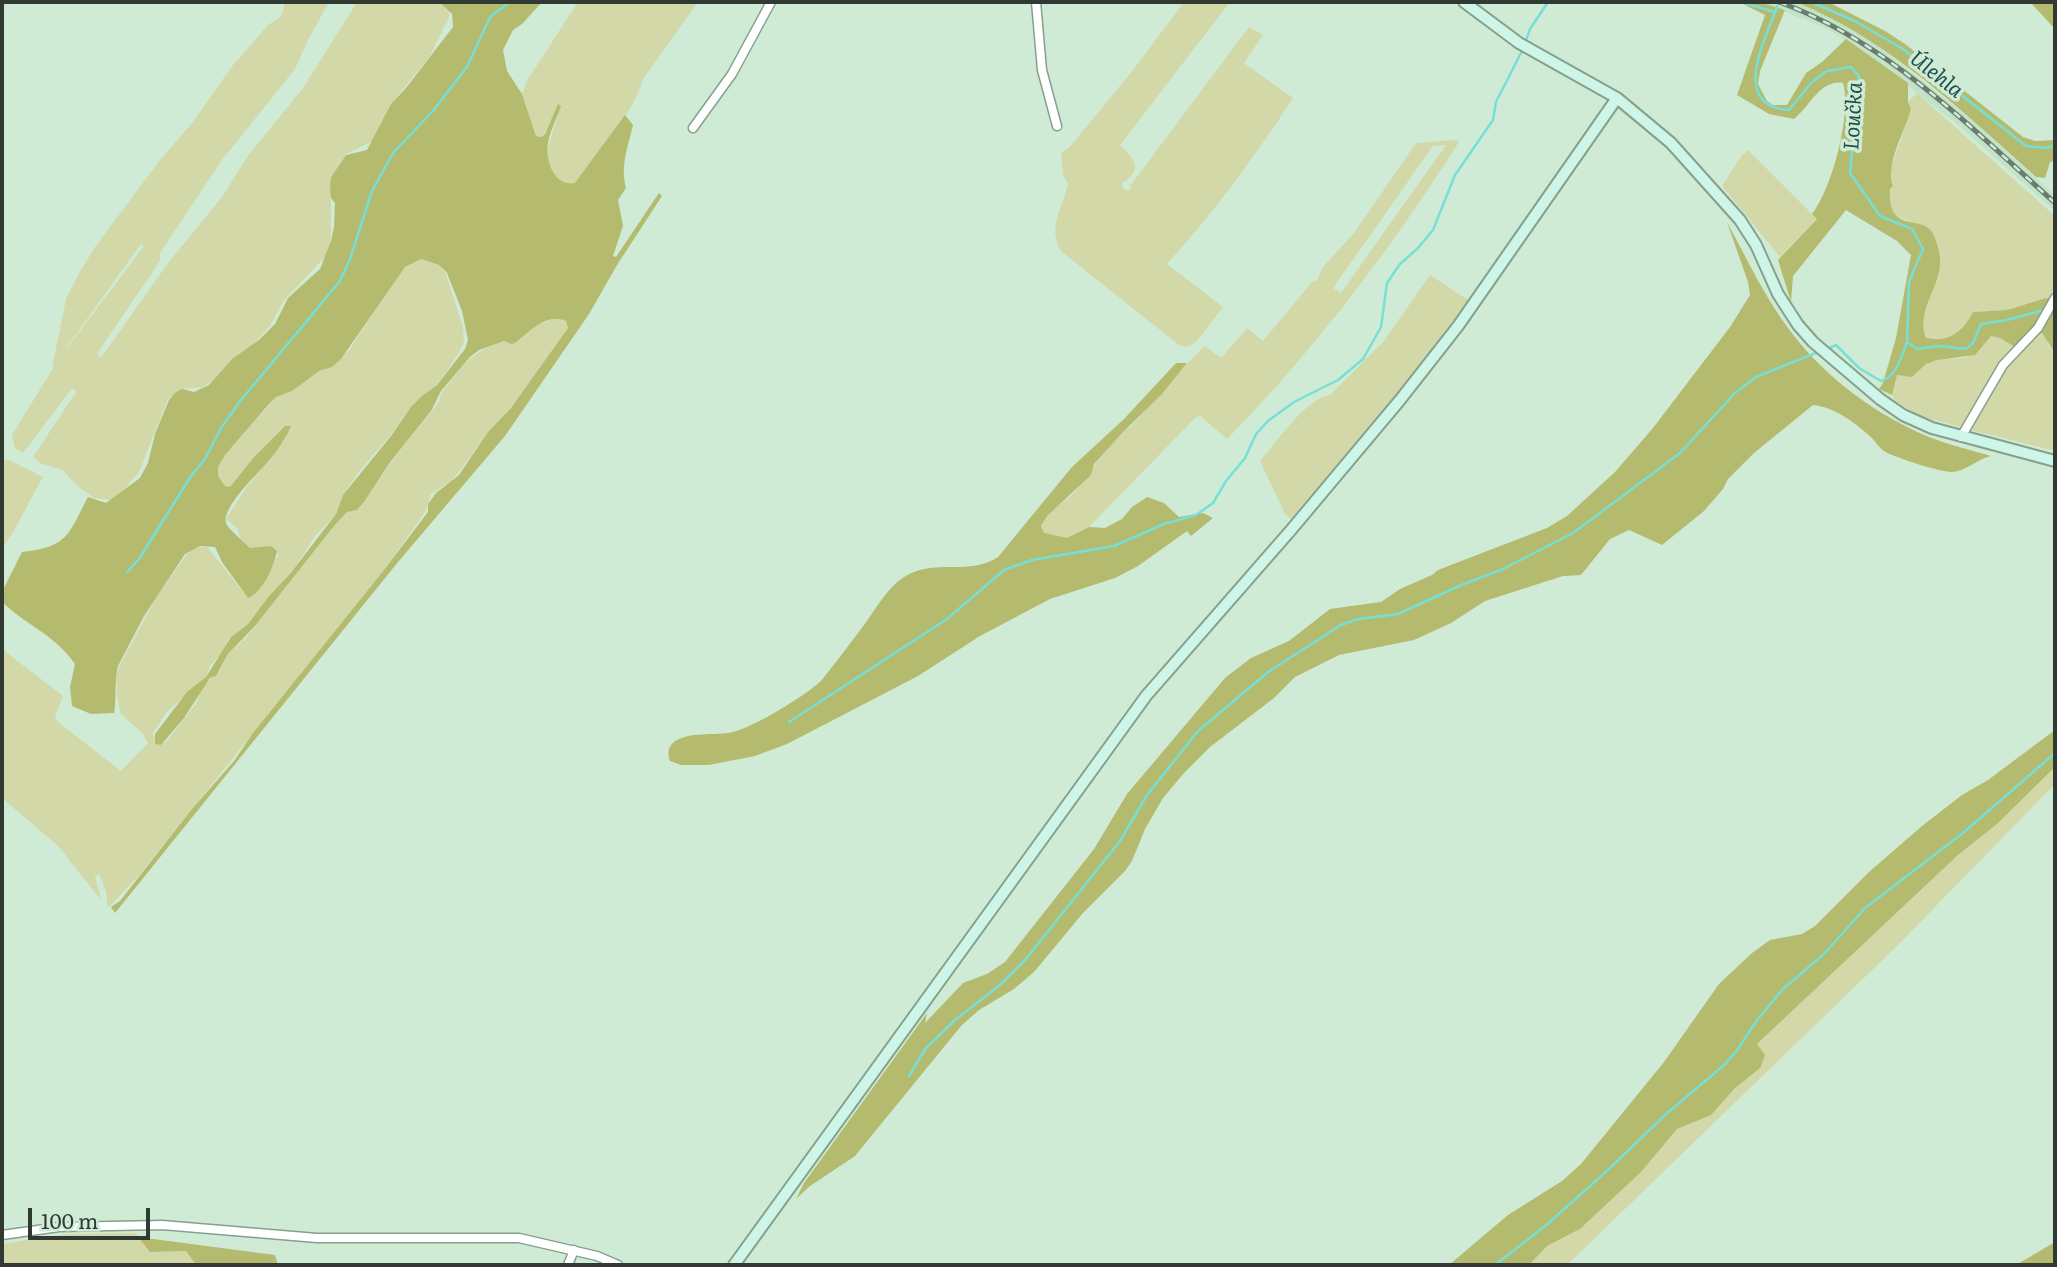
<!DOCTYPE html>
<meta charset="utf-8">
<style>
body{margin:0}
#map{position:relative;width:2057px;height:1267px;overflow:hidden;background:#d0ebd5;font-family:Literata,serif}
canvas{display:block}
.frame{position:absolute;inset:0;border:4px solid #303a32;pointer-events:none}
.scale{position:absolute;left:28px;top:1208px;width:122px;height:32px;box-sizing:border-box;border:4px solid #303a32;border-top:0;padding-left:9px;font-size:21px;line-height:24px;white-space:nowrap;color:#303a32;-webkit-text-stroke:5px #d0ebd5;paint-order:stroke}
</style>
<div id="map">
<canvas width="2057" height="1267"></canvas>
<div class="frame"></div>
<div class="scale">100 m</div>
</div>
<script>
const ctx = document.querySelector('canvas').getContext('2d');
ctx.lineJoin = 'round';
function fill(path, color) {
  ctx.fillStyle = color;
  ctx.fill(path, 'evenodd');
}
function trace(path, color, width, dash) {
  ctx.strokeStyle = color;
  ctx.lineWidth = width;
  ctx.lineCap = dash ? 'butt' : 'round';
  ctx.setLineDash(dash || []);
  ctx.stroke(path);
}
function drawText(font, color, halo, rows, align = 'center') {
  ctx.font = font + ' Literata,serif';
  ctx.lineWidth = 7;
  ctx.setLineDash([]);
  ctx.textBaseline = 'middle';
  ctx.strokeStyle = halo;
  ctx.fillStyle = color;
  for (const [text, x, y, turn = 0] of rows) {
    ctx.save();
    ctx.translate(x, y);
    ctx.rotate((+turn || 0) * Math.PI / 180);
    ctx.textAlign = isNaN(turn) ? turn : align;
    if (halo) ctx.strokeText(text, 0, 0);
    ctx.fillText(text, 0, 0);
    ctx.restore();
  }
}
fill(new Path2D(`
 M 1759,2 L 1796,2 L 1831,17 L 1873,42 L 1966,115 L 2055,195 L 2055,211 L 1958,125 L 1866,53 L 1826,28 Z`), '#c1e3c7');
fill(new Path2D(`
 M 285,2 L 329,2 L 307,42 L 295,69 L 222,160 L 160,253 L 160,261 L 98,352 L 99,357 L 102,356 L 168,263 L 222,197 L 247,157 L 303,88 L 357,2 L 439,2 L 449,12 L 449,17 L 430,56 L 391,104 L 373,141 L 346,154 L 331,177 L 331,241 L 327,255 L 284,300 L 271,324 L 252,347 L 232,359 L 212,381 L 203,387 L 182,389 L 168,399 L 139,472 L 122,492 L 111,500 L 94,498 L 76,485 L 63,470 L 42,464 L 33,457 L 76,392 L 75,390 L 72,388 L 23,453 L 15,448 L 12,435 L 55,365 L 52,368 L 66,299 L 78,275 L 95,247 L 160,160 L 192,123 L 233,65 L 268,25 L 281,17 ZM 141,244 L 144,246 L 67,348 L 67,347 Z
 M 578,2 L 698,2 L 643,79 C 634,113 601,148 581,178 C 575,184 570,186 562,181 C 532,163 559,127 560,104 C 553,114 549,128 541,137 L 536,136 L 522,94 L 528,79 Z
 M 1184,2 L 1230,2 L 1120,145 C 1134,159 1145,169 1122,183 L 1122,187 L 1127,191 L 1131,189 L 1130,186 L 1249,27 L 1263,35 L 1244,63 L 1293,98 C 1255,157 1214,212 1167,264 L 1223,307 L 1196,342 L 1186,347 L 1179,345 L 1062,252 C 1046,229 1063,208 1068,184 L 1063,175 L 1061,153 L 1069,148 L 1133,70 Z
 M 1917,93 L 2055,216 L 2055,292 L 2051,300 L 2046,298 L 2007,310 L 1973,312 C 1963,331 1950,343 1926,339 L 1923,330 L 1923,320 L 1936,278 L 1939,253 L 1937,245 L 1933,235 L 1926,227 L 1915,224 L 1896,215 L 1890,207 L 1889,199 L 1892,182 L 1891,168 L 1911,109 L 1908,102 Z
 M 1456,140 L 1459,142 C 1392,247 1315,350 1227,439 L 1200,416 L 1196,417 L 1089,527 L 1067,539 L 1044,533 C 1041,527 1041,522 1045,517 C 1053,507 1067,501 1075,491 C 1094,471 1105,441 1130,427 C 1156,400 1178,371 1205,346 L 1221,358 L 1247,328 L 1263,341 L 1312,282 L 1317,280 L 1323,267 L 1354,233 L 1416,143 ZM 1446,145 L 1341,293 L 1333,288 L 1433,146 Z
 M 1748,150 L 1817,219 L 1780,257 L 1722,186 L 1742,155 Z
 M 421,259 L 439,265 L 446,274 L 463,327 L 464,342 L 459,353 L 438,383 L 411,407 L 389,437 L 360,470 L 343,495 L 336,514 L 315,536 L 291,574 L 269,596 L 248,624 L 229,638 L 222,653 L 210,666 L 206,677 L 166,713 L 153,733 L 156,744 L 161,745 L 167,741 L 197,702 L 203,686 L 221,669 L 228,654 L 246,638 L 334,526 L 347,512 L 357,510 L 364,502 L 397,454 L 439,402 C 441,392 444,389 450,382 C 468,359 475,351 504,341 L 511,344 C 528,334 545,313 566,321 L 568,328 L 511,408 L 488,432 L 459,472 L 451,481 L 431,494 L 425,512 L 384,570 L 140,874 L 108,908 L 106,891 L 99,874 L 95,876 L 101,900 L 58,846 L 2,798 L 2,649 L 63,696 L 55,717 L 58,722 L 121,771 L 148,743 L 142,733 L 121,714 L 117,696 L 116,673 L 155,599 L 187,554 L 195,547 L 207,547 L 248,598 L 278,556 L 277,551 L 250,548 L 241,540 L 237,528 L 226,519 L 248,485 L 284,441 L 291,426 L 285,426 L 254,457 L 230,487 L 225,486 L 218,476 L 218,467 L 225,455 L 276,397 L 292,391 L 319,371 L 332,367 L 350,349 L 397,276 L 405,267 Z
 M 1430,275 L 1468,300 L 1416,371 L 1291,519 L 1285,514 L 1260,461 C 1276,443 1307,397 1330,395 L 1383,342 Z
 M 2039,333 L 2045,336 L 2049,346 L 2055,353 L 2055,451 L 1971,430 L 1970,427 L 2001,371 Z
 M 1991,336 L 2000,338 L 2015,347 L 1998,366 L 1963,428 L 1918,415 L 1894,400 L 1891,390 L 1897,375 C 1922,380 1915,365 1937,360 C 1948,357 1961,361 1971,355 C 1981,350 1983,343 1991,336 Z
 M 9,460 L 43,477 C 29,501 18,526 2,549 L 2,461 Z
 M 2055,767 L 2055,784 L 1898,945 L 1567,1265 L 1529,1265 L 1547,1246 L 1580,1229 L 1641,1172 L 1677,1129 L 1711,1114 L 1735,1088 L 1760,1067 L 1757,1044 L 1958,855 L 1997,824 Z
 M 136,1233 L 150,1252 L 186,1251 L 196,1265 L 2,1265 L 2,1244 L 67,1234 Z`), '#d3d8a9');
fill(new Path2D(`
 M 439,2 L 542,2 L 522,24 L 513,30 L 503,50 L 507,71 L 522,94 L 536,136 L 541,137 L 545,134 L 558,104 L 561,106 C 557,118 550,131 548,143 C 545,160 554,187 575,183 L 625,115 L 633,125 C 628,147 620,165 626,188 L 618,200 L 623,226 L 613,256 L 616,257 L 659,193 L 662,196 L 617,265 L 589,314 L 505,436 L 398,562 L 115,913 L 111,907 L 120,901 L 192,809 L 234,761 L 253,733 L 384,570 L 428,512 L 428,504 L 436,493 L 459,475 L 488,432 L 511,408 L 568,328 L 566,321 C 545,313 531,331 515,343 L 511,344 L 504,341 L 479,350 L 470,357 L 441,391 L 431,411 L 391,461 L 364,502 L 357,510 L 347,512 L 334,526 L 255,626 L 228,654 L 216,676 L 210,678 L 184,718 L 161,745 L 155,744 L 155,734 L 187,692 L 206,677 L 231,637 L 248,624 L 269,596 L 290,574 L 336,514 L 343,495 L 391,436 L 411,407 L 422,396 L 437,385 L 465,349 L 468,340 L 462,311 L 447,273 L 439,265 L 421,259 L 405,267 L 341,359 L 332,367 L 319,371 L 292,391 L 276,397 L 269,404 L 225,455 L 218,467 L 218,476 L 225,486 L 230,487 L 254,457 L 285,426 L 291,426 C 286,438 279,448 271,458 C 262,470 218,509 227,525 C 228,528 247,545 250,548 L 271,546 L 277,551 C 274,566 263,592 248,598 L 222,562 L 215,547 L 200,546 L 185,554 L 144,616 L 118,666 C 114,679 117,698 114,713 L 91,714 L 72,706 L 70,687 L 75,664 C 54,634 27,626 2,602 L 2,592 L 22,552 C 68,547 68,535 88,497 L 106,503 L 140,478 L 148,463 L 155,434 L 169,400 L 176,392 L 182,389 L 194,392 L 209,385 L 232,359 L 259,340 L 275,324 L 288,298 L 320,269 L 331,241 L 334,227 L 335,203 L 331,198 L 330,186 L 331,177 L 346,155 L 367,150 L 391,104 L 406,88 L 453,27 L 452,14 Z
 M 1739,2 L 1759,2 L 1785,10 L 1760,71 L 1758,84 L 1767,101 L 1773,105 L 1787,105 L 1806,73 L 1822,62 L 1846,39 L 1908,83 L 1908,102 L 1911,109 C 1905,131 1885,164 1893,186 L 1890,189 C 1887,236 1924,213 1933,234 C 1937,242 1941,255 1940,265 C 1938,289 1916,314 1926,338 C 1950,343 1963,331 1973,312 L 2007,310 L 2046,298 L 2055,301 L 2055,353 L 2042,333 L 2015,347 L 2000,338 L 1991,336 L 1975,355 L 1937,360 L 1926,364 L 1912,377 L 1897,375 L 1892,395 L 1879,389 L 1883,383 L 1896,338 L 1911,255 L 1897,241 L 1846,210 L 1793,276 L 1791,302 L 1778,260 L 1817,219 L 1812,214 C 1832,189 1852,113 1843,83 C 1820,79 1809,108 1794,119 L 1769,114 L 1737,95 L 1765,15 Z
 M 1796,2 L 1828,2 L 1885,31 L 1905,44 L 2023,137 L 2035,141 L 2055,140 L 2055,160 L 2050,162 L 2045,178 L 2036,177 C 1962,111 1889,40 1796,2 Z
 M 2030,2 L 2054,2 L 2055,29 Z
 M 1727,222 C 1747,259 1765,298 1791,332 C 1826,378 1876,415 1929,437 C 1949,445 1971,450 1991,456 C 1977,459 1965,472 1951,472 C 1940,472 1893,457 1884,451 C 1880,448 1876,443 1873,439 C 1857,424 1835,407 1813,405 L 1754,453 L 1728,479 L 1723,489 L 1704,511 L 1662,545 L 1629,530 L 1610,539 L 1581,575 L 1563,576 L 1485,601 L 1451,623 L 1414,640 L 1339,655 L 1295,677 L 1274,698 L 1210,747 L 1184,773 L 1163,798 L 1145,829 L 1132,861 L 1125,871 L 1083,913 L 1034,972 L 1014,989 L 979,1010 L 961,1026 L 855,1156 L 810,1186 L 796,1199 L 804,1183 L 927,1013 L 925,1023 L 963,983 L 987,974 L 1005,962 L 1094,849 L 1127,794 L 1225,678 L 1251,658 L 1289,641 L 1330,609 L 1381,602 L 1400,589 L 1432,575 L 1438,570 L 1547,528 L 1567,516 L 1615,472 L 1653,428 L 1730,327 L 1750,295 L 1748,282 Z
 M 1176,363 L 1187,363 L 1161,395 L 1122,433 L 1094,464 L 1091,475 L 1047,516 L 1041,526 L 1044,533 L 1067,538 L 1089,527 L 1105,528 L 1122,519 L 1132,507 L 1147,497 L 1164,503 L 1179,517 L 1203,513 L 1213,518 L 1191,536 L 1187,531 L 1138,566 L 1115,578 L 1050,599 L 980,636 L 918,676 L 787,744 L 755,756 L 709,765 L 681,765 L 670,761 C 667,754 668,747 674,742 C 690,731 714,736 733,732 C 756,726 803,697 821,681 C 836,662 850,644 864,625 C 880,604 891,578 920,570 C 946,563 975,573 998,557 L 1072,467 L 1124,419 Z
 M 2055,730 L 2055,767 L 1997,824 L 1958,855 L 1757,1044 L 1765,1055 L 1760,1068 L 1735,1088 L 1711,1115 L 1677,1129 L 1641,1172 L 1580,1229 L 1547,1246 L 1529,1265 L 1449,1265 L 1508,1215 L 1562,1181 L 1581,1164 L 1664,1062 L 1719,984 L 1752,953 L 1770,940 L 1802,934 L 1815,926 L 1869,872 L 1922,826 L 1962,795 L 1988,780 Z
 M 138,1237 L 275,1255 L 278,1265 L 196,1265 L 186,1251 L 150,1252 Z
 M 2055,1242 L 2055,1265 L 2016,1265 Z`), '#b4ba6e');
trace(new Path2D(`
 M 1741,2 L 1775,12
 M 1779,2 C 1768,34 1727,106 1789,110 L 1811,83 L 1827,71 L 1851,67 L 1859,76 L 1850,173 L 1880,216 L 1912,229 L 1923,249 L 1909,282 L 1907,342 L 1917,349 L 1940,346 L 1966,349 L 1973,343 L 1981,324 L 2007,320 L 2044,310
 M 1811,2 L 1855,21 L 1903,49 L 2026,146 L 2046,148 L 2055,146
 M 1525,43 L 1530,29 L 1548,2
 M 1827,349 L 1836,345 L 1859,368 L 1881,381 C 1897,376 1901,357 1907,342
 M 127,572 L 139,559 L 191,476 L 205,459 L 221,428 L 241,400 L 340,281 L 350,259 L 372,191 L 393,153 L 433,111 L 467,67 L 490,17 L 510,2
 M 789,722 L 947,619 L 1004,570 L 1032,560 L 1114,546 L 1164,524 L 1196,515 L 1213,503 L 1226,481 L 1245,458 L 1256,434 L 1268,421 L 1294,402 L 1338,380 L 1363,359 L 1381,327 L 1387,283 L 1400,264 L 1418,248 L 1433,230 L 1455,175 L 1493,120 L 1496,102 L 1523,49
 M 909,1076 L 926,1048 L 955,1020 L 1000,985 L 1026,959 L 1120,841 L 1147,795 L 1197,732 L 1268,672 L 1341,625 L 1358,619 L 1398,614 L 1459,586 L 1503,569 L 1573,533 L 1680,453 L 1735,393 L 1756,377 L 1818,352
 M 1495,1265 L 1544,1227 L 1609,1169 L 1666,1114 L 1723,1066 L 1736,1052 L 1757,1020 L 1783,989 L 1824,954 L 1865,908 L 1963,833 L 2055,753`), '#76e0d6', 2.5);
const street = new Path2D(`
 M 1036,2 L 1042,70 L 1057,126
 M 693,128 L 732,74 L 771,2
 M 1961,437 L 2003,365 L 2038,328 L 2055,298
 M 2,1235 L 59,1227 L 162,1225 L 317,1238 L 519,1238 L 597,1256 L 618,1265
 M 568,1265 L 574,1250`);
const secondary = new Path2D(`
 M 1464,2 L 1519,43 L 1617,98 L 1671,143 L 1740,220 L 1756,245 L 1778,294 L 1798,325 L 1813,342 L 1880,399 L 1903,415 L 1932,428 L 2055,461
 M 734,1265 L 1146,696 L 1291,530 L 1400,400 L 1458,326 L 1617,98`);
trace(street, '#86a08b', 11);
trace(secondary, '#86a08b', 14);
trace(street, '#fff', 8);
trace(secondary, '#cdf5e8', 10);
const rail = new Path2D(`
 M 1779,2 C 1887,41 1971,128 2055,203`);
trace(rail, '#6b7c6f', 5);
trace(rail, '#d0ebd5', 2.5, [8]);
drawText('italic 21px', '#1f4f4b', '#d0ebd5', [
 ["Úlehla",1936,75,38],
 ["Loučka",1854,116,-87]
]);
</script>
